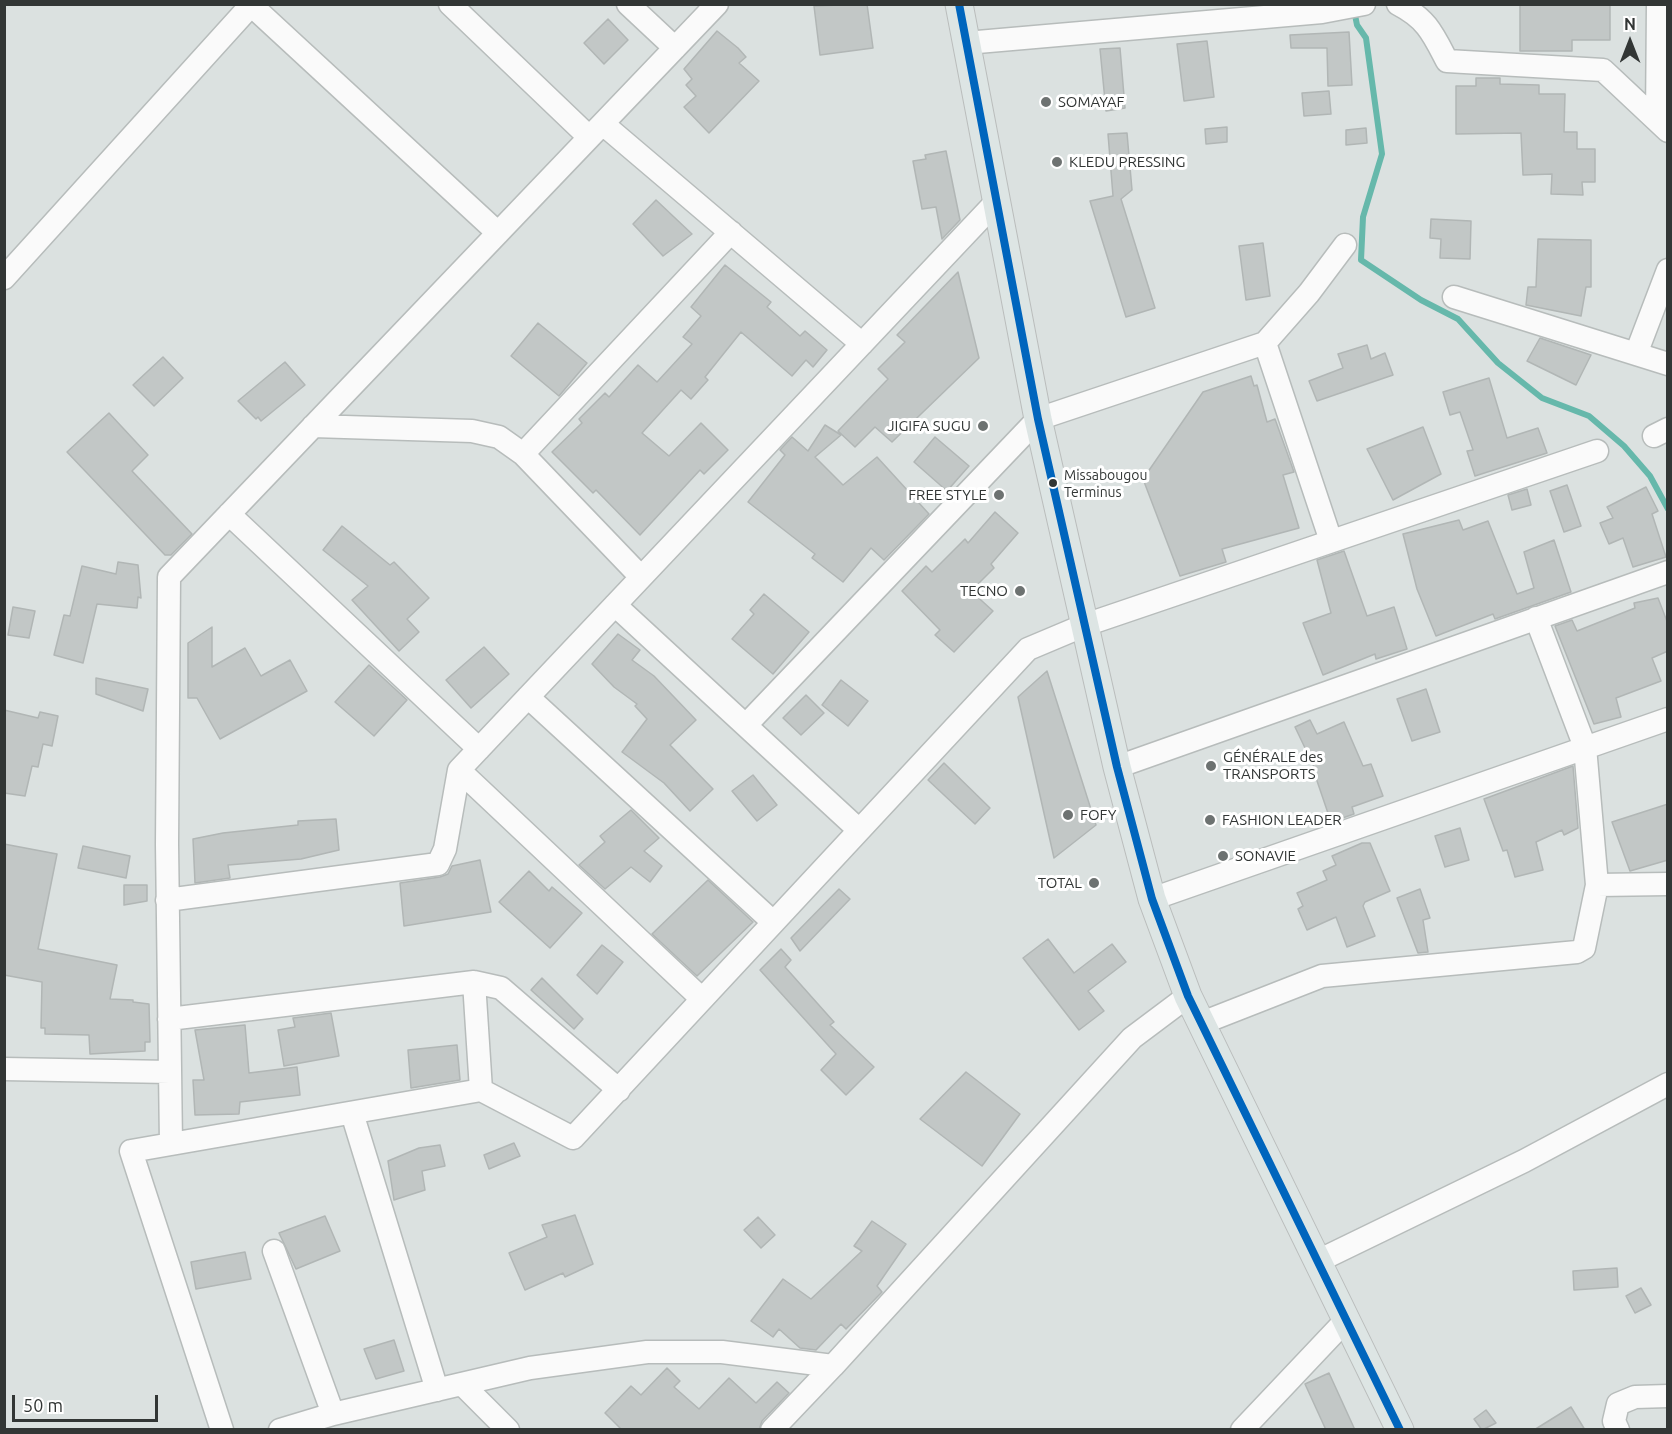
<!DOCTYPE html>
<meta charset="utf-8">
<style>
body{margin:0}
#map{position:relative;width:1672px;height:1434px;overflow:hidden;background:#dbe1e0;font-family:Ubuntu,sans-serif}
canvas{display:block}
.frame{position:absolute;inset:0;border:6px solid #323635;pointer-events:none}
.north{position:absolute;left:1600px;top:12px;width:60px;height:60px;-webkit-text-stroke:4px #fff;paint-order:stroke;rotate:0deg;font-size:16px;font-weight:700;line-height:24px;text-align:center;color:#323635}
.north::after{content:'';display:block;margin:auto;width:21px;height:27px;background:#323635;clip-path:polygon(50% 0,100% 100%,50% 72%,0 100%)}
.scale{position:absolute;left:12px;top:1395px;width:146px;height:27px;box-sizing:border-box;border:3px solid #323635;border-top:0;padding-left:8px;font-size:18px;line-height:21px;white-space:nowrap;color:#323635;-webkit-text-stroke:4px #fff;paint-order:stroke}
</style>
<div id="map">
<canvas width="1672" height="1434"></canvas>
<div class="frame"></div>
<div class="north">N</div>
<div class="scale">50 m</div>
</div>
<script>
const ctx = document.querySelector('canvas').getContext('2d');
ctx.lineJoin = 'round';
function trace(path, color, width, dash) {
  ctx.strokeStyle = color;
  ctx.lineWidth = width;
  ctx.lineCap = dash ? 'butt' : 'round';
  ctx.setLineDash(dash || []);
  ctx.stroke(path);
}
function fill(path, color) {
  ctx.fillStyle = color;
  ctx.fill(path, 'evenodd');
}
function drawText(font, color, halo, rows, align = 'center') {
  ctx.font = font + ' Ubuntu,sans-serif';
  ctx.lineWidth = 6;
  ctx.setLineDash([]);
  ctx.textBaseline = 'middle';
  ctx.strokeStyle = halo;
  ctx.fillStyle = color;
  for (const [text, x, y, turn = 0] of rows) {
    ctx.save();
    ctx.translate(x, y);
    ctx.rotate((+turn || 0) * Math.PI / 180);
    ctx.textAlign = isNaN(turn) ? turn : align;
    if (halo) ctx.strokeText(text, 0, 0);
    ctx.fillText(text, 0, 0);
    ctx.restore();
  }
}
trace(new Path2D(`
 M 1354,10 L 1357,25 L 1366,38 L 1382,154 L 1363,217 L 1361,260 L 1421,300 L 1458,319 L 1498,363 L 1542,398 L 1589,416 L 1624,446 L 1650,476 L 1668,509`), '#66b8ab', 6);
const building = new Path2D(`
 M 867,4 L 873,48 L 820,55 L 814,6 Z
 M 1520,4 L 1610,4 L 1610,40 L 1572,40 L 1572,51 L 1520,51 Z
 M 608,19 L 628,40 L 604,64 L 584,43 Z
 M 717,31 L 738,48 L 746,57 L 739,63 L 759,81 L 709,133 L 684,107 L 696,96 L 686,85 L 692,79 L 684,69 Z
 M 1349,32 L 1352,85 L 1328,86 L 1327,48 L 1291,48 L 1290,35 Z
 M 1207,41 L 1214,97 L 1184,101 L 1177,44 Z
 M 1120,48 L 1125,108 L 1106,111 L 1100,49 Z
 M 1476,78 L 1500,78 L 1500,84 L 1539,85 L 1539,94 L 1565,94 L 1564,132 L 1577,132 L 1577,149 L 1595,149 L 1595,182 L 1582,182 L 1583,195 L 1551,194 L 1552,174 L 1523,175 L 1521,133 L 1456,134 L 1456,86 L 1476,86 Z
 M 1329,91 L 1331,114 L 1304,116 L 1302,93 Z
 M 1227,127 L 1227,142 L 1206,144 L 1205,129 Z
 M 1366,128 L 1367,143 L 1346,145 L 1346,130 Z
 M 1127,133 L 1132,190 L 1121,199 L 1155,308 L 1126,317 L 1090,201 L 1113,196 L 1108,134 Z
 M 946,151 L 960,220 L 942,239 L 936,207 L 922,209 L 913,161 L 926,159 L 925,155 Z
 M 656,200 L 692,234 L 663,256 L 633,224 Z
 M 1431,219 L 1471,221 L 1470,259 L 1440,258 L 1441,239 L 1430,238 Z
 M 1538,239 L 1591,240 L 1591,287 L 1586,287 L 1581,316 L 1526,305 L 1528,287 L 1536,287 Z
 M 1263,243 L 1270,296 L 1246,300 L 1239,246 Z
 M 725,265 L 771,302 L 767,307 L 800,336 L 805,331 L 827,350 L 813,367 L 806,360 L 792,376 L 741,332 L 705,377 L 708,380 L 691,399 L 681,390 L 642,433 L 669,456 L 701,423 L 728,450 L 704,474 L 700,470 L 640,535 L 596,490 L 593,493 L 552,452 L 582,423 L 579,419 L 605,393 L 609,397 L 638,365 L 657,382 L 692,344 L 683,337 L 701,316 L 691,307 Z
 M 958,272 L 979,358 L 892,442 L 875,427 L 855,447 L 838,431 L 888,379 L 878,369 L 905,342 L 897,335 Z
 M 538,323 L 587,363 L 559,396 L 511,356 Z
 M 1540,338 L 1591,355 L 1576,385 L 1527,361 Z
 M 1367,345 L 1371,359 L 1385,353 L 1393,375 L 1317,401 L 1309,381 L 1343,368 L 1338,354 Z
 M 163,357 L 183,378 L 154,406 L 133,385 Z
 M 285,362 L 305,385 L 261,421 L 258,417 L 256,419 L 238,401 Z
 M 1251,376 L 1254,386 L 1257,385 L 1267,422 L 1275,419 L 1294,472 L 1283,475 L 1299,528 L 1222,549 L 1226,562 L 1180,576 L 1143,479 L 1203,392 Z
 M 1489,378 L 1507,438 L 1538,428 L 1547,453 L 1475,476 L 1467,451 L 1473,450 L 1460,412 L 1450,415 L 1443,392 Z
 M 109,413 L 148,455 L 132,471 L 192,534 L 171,555 L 165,555 L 67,452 Z
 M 825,425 L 841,435 L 815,457 L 843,485 L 877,457 L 929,514 L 884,560 L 871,548 L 843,582 L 812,558 L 815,554 L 748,502 L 785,455 L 780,450 L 792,437 L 808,451 Z
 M 1423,427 L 1441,474 L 1393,500 L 1367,449 Z
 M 935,437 L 969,466 L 947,491 L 914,462 Z
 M 1567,485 L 1581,526 L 1564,532 L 1550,491 Z
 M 1646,487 L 1658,511 L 1652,514 L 1666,557 L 1633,567 L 1623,538 L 1609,544 L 1600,523 L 1613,518 L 1607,507 Z
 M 1527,489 L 1531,505 L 1512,510 L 1508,495 Z
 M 995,512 L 1018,533 L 991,564 L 994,568 L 971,591 L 993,611 L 954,652 L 935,635 L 940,630 L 902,591 L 926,566 L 932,572 L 965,539 L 968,543 Z
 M 1459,520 L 1463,530 L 1488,521 L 1517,594 L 1534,588 L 1524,552 L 1554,540 L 1571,592 L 1495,619 L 1493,614 L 1436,636 L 1417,589 L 1403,534 Z
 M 342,526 L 390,565 L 394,562 L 429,598 L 407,619 L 419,632 L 399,651 L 352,600 L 368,586 L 323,550 Z
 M 1344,551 L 1367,616 L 1394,607 L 1407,649 L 1376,659 L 1375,654 L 1323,675 L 1303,623 L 1331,613 L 1317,560 Z
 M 118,562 L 138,565 L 141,598 L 138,597 L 137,608 L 97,604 L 83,663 L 54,655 L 64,615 L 70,616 L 82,566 L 116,574 Z
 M 764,594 L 809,632 L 773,674 L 732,639 L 754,614 L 750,610 Z
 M 1658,598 L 1668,624 L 1668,651 L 1652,658 L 1661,681 L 1616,698 L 1621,717 L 1594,724 L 1555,626 L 1572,620 L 1577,631 L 1635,608 L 1634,603 Z
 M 13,607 L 35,611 L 29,638 L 8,635 Z
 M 212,627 L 212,667 L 245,648 L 261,676 L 290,660 L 307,691 L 220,739 L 197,698 L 188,698 L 188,643 Z
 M 618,634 L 640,650 L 632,660 L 654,676 L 696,720 L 670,745 L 713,789 L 690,811 L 664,783 L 622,752 L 647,719 L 635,706 L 637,704 L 614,687 L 592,664 Z
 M 484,647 L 509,674 L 471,708 L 446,680 Z
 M 369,665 L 407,700 L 374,736 L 335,702 Z
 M 1047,671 L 1096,825 L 1054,858 L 1018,697 Z
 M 96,678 L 148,689 L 143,711 L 96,694 Z
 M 841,680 L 868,701 L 848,726 L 822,705 Z
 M 1426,689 L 1440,732 L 1412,741 L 1397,699 Z
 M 806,695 L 824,713 L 801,735 L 783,718 Z
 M 4,710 L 38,718 L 40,712 L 58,716 L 52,746 L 43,744 L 38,767 L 32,766 L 25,796 L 4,793 Z
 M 1310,720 L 1317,734 L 1344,722 L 1363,766 L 1371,764 L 1383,796 L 1352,807 L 1354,814 L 1331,822 L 1314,772 L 1316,771 L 1295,727 Z
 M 944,763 L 990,808 L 975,824 L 928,780 Z
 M 1573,766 L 1578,828 L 1564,835 L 1562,830 L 1536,842 L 1543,870 L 1515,877 L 1507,850 L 1503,851 L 1484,799 Z
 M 753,775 L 777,805 L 757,821 L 732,791 Z
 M 1668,804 L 1668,860 L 1630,871 L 1612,822 Z
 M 631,810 L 659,838 L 644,851 L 662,866 L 650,882 L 631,867 L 605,889 L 579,865 L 605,842 L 600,836 Z
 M 336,819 L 339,850 L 301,859 L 228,865 L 230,878 L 195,883 L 193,839 L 223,833 L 298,825 L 298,821 Z
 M 1460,828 L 1469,860 L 1445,867 L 1435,836 Z
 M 1362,843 L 1370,843 L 1390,891 L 1365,902 L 1363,906 L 1375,936 L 1347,947 L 1336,917 L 1307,930 L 1298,909 L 1303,906 L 1297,893 L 1327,880 L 1323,871 L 1336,865 L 1332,856 Z
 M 4,844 L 57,854 L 38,949 L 117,965 L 110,999 L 133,1000 L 133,1002 L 149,1004 L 150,1042 L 145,1042 L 145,1051 L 90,1054 L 89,1035 L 45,1034 L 45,1028 L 41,1028 L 42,982 L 4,975 Z
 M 83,846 L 130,856 L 126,878 L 78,868 Z
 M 480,860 L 491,912 L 404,926 L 400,883 L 440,877 L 448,874 L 452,866 Z
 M 529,871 L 549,891 L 552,887 L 582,913 L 550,948 L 499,902 Z
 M 708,880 L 753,922 L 697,976 L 652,934 Z
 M 124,885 L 147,885 L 147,901 L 124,905 Z
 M 839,889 L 850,899 L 800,951 L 791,938 Z
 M 1420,889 L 1430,918 L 1423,920 L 1428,952 L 1418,953 L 1397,898 Z
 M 1048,939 L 1074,973 L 1112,944 L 1126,962 L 1088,991 L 1104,1011 L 1079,1030 L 1023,958 Z
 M 602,945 L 623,962 L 597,994 L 577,975 Z
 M 781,949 L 791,960 L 785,967 L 834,1022 L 830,1025 L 874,1067 L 846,1095 L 821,1070 L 836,1054 L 760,970 Z
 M 542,978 L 583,1019 L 574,1029 L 531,990 Z
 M 331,1013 L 339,1056 L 284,1066 L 278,1030 L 295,1027 L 293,1018 Z
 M 245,1025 L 249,1073 L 297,1067 L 300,1095 L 240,1102 L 239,1114 L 195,1115 L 193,1080 L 204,1080 L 195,1030 Z
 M 457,1045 L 460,1080 L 411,1088 L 408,1050 Z
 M 966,1072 L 1020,1114 L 982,1166 L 920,1119 Z
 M 514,1143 L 520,1156 L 489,1169 L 484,1155 Z
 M 440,1145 L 445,1166 L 422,1171 L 425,1190 L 394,1200 L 388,1161 L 419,1148 Z
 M 575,1215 L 593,1264 L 565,1277 L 563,1273 L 525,1290 L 509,1253 L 547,1237 L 542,1225 Z
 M 325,1216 L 340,1251 L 296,1269 L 279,1233 Z
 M 758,1217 L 775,1235 L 761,1248 L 744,1230 Z
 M 872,1221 L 906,1244 L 877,1286 L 882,1292 L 846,1329 L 841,1324 L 816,1350 L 800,1348 L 779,1329 L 773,1337 L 751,1321 L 783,1279 L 811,1299 L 862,1251 L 854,1246 Z
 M 245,1252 L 251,1279 L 196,1289 L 191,1262 Z
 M 1617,1268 L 1618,1287 L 1574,1290 L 1573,1271 Z
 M 1641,1288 L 1651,1305 L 1635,1313 L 1626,1296 Z
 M 394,1340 L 404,1371 L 376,1379 L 364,1349 Z
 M 667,1368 L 680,1381 L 674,1387 L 699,1409 L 729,1378 L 756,1403 L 777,1382 L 789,1393 L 762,1421 L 759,1430 L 622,1430 L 605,1413 L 631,1386 L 641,1395 Z
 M 1329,1373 L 1355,1430 L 1326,1430 L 1305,1384 Z
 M 1571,1407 L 1585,1430 L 1534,1430 Z
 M 1486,1410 L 1496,1423 L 1482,1430 L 1474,1419 Z`);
fill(building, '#c2c7c6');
trace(building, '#b1b6b5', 1.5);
const minor = new Path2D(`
 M 250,4 L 498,233
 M 450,4 L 589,137
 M 628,4 L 675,48
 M 1398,4 C 1427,19 1433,34 1447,61 L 1603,70 L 1668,131
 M 966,43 L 1322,12 L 1364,4
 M 1657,120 L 1658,4
 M 603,124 L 862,344
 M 4,278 L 252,4
 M 1454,297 L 1668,364
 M 1265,343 L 1331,541
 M 1636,354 L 1668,270
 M 313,426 L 472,431 L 499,437 L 523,454 L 641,577
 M 1654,436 L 1668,429
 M 523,454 L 731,232
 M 229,514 L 479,749
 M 615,605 L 859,830
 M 528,697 L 773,922
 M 746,725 L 1038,419 L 1265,343 L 1309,293 L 1345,245
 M 1117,767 L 1668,572
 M 459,770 L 702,999
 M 1597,885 L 1668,884
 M 1152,899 L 1668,719
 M 167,900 L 438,864 L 445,849 L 459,770 L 996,202
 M 474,982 L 481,1090 L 573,1138 L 1028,649 L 1085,625 L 1597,451
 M 169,1019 L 474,982 L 501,988 L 619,1090
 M 1202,1023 L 1322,976 L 1577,952 L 1584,948 L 1597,885 L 1585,747 L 1536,618
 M 4,1069 L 170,1072
 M 352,1113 L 437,1390
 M 171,1144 L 167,844 L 169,577 L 717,4
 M 274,1251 L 333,1414
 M 1318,1261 L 1524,1161 L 1668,1084
 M 462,1384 L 508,1430
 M 222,1430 L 131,1151 L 481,1090
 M 280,1430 L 333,1414 L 530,1368 L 647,1352 L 722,1352 L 833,1366 L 1132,1038 L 1188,996
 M 772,1430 L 833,1366
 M 1242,1430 L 1347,1319
 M 1618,1430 L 1614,1421 L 1618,1404 L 1635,1397 L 1668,1396`);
const major = new Path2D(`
 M 959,4 L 1038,419 L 1117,767 L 1152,899 L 1188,996 L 1400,1430`);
trace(minor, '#b7bcbb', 25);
trace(major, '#babdbc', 29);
trace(minor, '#fafafa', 22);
trace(major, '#dde5e4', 27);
trace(new Path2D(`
 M 959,4 L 1038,419 L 1117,767 L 1152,899 L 1188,996 L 1400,1430`), '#0065bd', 8);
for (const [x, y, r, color] of [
 [1046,102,6,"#6d7271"],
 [1057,162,6,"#6d7271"],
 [983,426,6,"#6d7271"],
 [1053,483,5,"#323635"],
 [999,495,6,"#6d7271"],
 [1020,591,6,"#6d7271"],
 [1211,766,6,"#6d7271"],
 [1068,815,6,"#6d7271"],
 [1210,820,6,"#6d7271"],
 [1223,856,6,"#6d7271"],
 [1094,883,6,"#6d7271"]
]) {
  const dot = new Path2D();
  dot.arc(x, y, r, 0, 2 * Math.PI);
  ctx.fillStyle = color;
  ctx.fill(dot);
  trace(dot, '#fff', 2);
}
drawText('14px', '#323635', '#fff', [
 ["Missabougou",1064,475],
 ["Terminus",1064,492]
], 'left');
drawText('15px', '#323635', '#fff', [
 ["SOMAYAF",1058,102],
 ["KLEDU PRESSING",1069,162],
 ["JIGIFA SUGU",971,426,"right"],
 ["FREE STYLE",987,495,"right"],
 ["TECNO",1008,591,"right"],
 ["GÉNÉRALE des",1223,757],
 ["TRANSPORTS",1223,774],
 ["FOFY",1080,815],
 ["FASHION LEADER",1222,820],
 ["SONAVIE",1235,856],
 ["TOTAL",1082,883,"right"]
], 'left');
</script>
